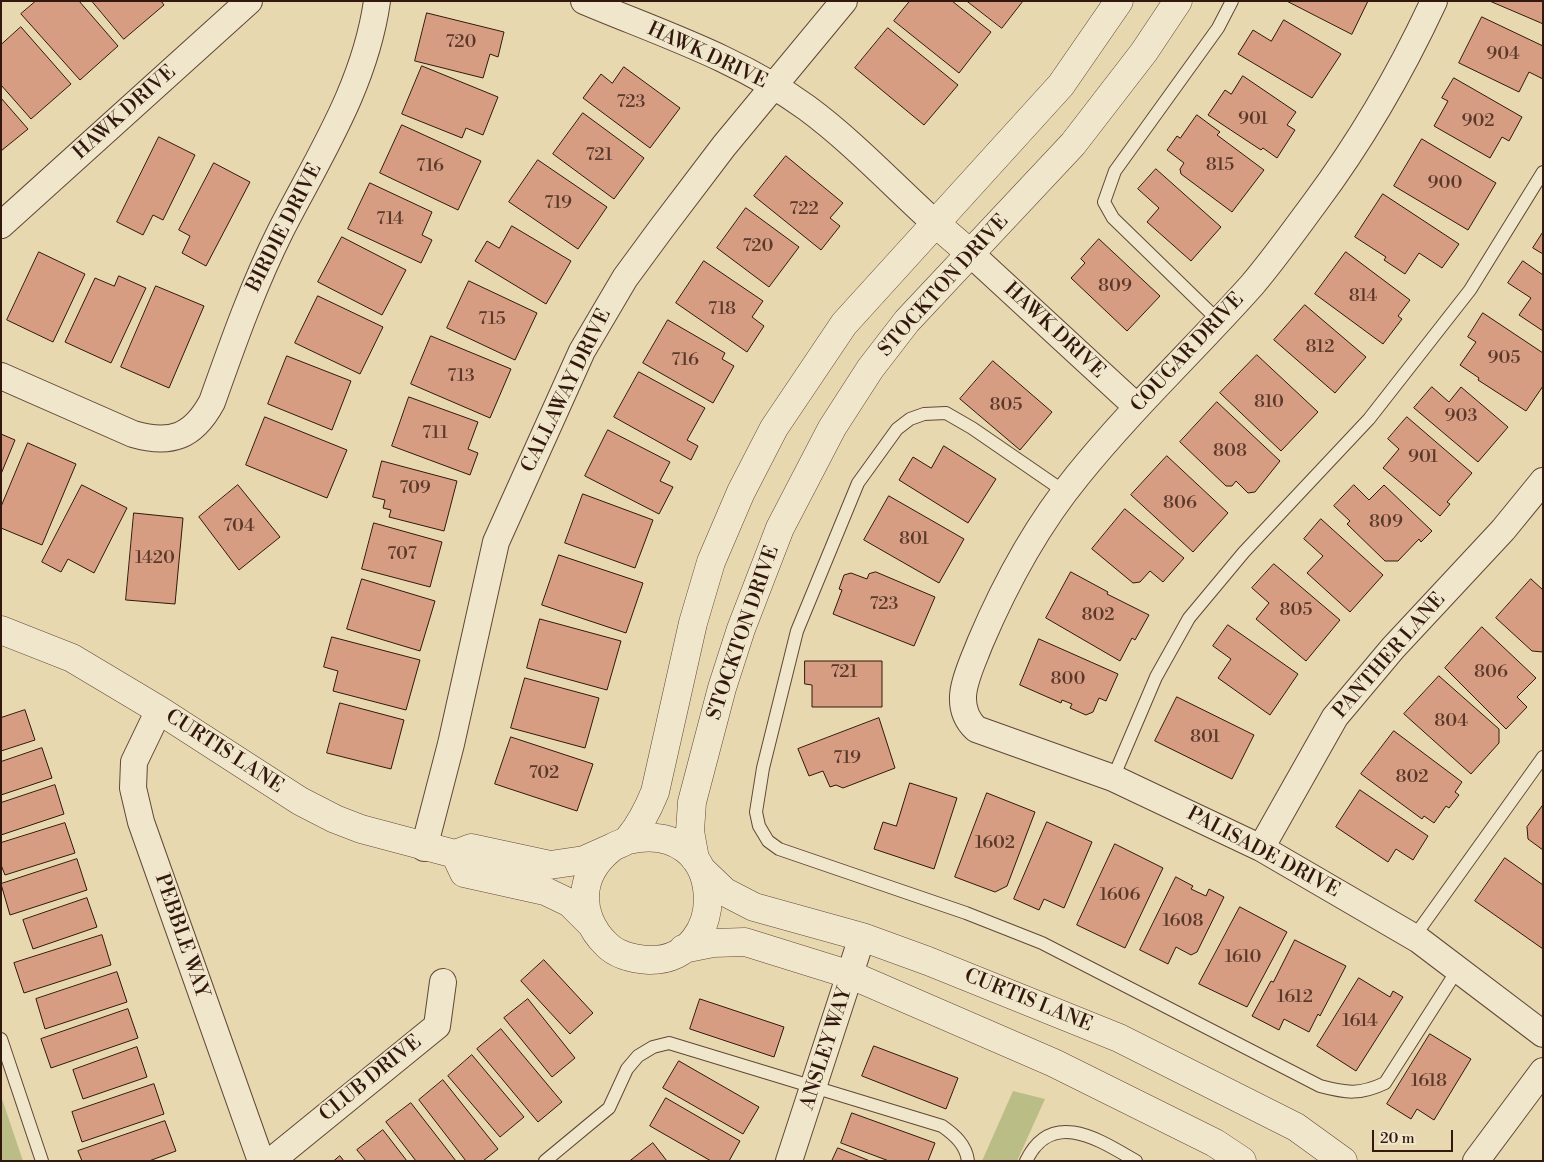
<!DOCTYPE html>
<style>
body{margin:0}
#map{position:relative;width:1544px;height:1162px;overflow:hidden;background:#e8d8af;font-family:"Libre Bodoni",serif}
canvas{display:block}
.frame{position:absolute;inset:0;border:2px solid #32180d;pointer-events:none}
.scale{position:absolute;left:1372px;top:1130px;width:81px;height:22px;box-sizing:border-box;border:2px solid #32180d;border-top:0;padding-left:6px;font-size:15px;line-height:18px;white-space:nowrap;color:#32180d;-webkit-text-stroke:4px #f0e6cb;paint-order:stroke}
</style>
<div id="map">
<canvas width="1544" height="1162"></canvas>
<div class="frame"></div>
<div class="scale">20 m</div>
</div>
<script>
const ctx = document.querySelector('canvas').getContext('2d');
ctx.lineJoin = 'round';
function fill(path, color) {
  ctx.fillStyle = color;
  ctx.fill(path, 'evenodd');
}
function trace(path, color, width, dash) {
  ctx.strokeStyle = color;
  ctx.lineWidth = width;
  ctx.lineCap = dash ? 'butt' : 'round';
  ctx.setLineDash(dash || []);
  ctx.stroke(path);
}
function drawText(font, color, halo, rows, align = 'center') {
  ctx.font = font + ' "Libre Bodoni",serif';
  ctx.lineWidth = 4;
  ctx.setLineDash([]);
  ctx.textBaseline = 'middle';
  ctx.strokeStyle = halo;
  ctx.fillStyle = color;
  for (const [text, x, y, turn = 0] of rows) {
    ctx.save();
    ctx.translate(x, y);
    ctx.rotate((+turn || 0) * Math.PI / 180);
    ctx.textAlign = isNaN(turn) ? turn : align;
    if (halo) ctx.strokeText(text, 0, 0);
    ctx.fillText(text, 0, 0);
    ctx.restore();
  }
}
fill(new Path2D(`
 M 1013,1091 L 1045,1099 L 1017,1161 L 982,1161 Z
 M 1,1096 L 23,1161 L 1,1161 Z`), '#bbbd87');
const building = new Path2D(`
 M 36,1 L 79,1 L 118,46 L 80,80 L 21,14 Z
 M 92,1 L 161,1 L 164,5 L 124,39 Z
 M 910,1 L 952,1 L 991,32 L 959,73 L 894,21 Z
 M 967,1 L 1023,1 L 1002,28 Z
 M 1287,1 L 1368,1 L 1352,34 Z
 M 1490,1 L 1543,1 L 1543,24 L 1541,23 Z
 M 427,13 L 504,32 L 498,57 L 490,54 L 483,78 L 415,61 Z
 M 1482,17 L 1543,46 L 1543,79 L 1529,72 L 1519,92 L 1459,63 Z
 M 1284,20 L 1341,54 L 1312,98 L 1238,54 L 1253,30 L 1271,41 Z
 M 21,27 L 71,84 L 31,119 L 1,85 L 1,45 Z
 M 888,28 L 958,85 L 924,125 L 855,68 Z
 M 422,66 L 498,97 L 483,135 L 466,128 L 462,138 L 402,114 Z
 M 624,67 L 680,108 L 650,148 L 583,98 L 601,74 L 612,83 Z
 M 1243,76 L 1296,112 L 1287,125 L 1295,130 L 1277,158 L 1263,148 L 1261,150 L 1208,115 L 1225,90 L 1231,94 Z
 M 1454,78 L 1522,117 L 1509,141 L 1502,137 L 1490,158 L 1434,126 L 1448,101 L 1442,98 Z
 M 1,98 L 28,129 L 1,151 Z
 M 583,113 L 644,158 L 614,199 L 553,154 Z
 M 1197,115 L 1220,132 L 1217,135 L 1264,170 L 1232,212 L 1181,174 L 1180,169 L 1184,163 L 1167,150 L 1177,136 L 1180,138 Z
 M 402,125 L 481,161 L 458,210 L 380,173 Z
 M 159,137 L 195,155 L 163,220 L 153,215 L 143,235 L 117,222 Z
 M 1422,139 L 1496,183 L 1468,230 L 1394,186 Z
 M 786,156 L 843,203 L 830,218 L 840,226 L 821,250 L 754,196 Z
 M 538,160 L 607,207 L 578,249 L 509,202 Z
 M 214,163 L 250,182 L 206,266 L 182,253 L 190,236 L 179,230 Z
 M 1156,169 L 1221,227 L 1191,261 L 1147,222 L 1159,208 L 1138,189 Z
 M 370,183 L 432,212 L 422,235 L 432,240 L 421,263 L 348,229 Z
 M 1383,194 L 1459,244 L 1442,268 L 1419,253 L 1405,274 L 1384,260 L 1386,257 L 1355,237 Z
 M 746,208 L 799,247 L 769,287 L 717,248 Z
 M 512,226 L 571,261 L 546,304 L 475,261 L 487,241 L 499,248 Z
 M 1543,232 L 1543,254 L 1533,248 Z
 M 342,237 L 406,270 L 382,315 L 318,282 Z
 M 1099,239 L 1160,296 L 1127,331 L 1071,278 L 1085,263 L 1081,259 Z
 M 39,252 L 85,274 L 53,342 L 7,320 Z
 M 1346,252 L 1410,300 L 1398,316 L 1402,319 L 1383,344 L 1315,294 Z
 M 704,261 L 763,301 L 752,317 L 764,326 L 747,352 L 676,303 Z
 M 1523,261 L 1543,275 L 1543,331 L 1519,315 L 1531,298 L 1508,283 Z
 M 119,276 L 146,288 L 111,363 L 65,342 L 95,278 L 114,286 Z
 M 469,281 L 537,313 L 515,360 L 447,328 Z
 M 156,286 L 204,306 L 169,388 L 121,367 Z
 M 318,296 L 383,327 L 360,374 L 295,343 Z
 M 1305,305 L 1366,357 L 1335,393 L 1274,340 Z
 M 1483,313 L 1543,353 L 1543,386 L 1526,411 L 1478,380 L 1479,378 L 1460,365 L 1476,342 L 1468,337 Z
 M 668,320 L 725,353 L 722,359 L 734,366 L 713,403 L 643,363 Z
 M 431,336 L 511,369 L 490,418 L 411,384 Z
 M 1257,355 L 1318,412 L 1281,451 L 1220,393 Z
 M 287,356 L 351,381 L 332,430 L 268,404 Z
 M 993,361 L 1052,412 L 1020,450 L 960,399 Z
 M 639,372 L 705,408 L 687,440 L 698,446 L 691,460 L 614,417 Z
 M 1432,387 L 1449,402 L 1461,387 L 1508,427 L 1478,462 L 1414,408 Z
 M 409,397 L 478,422 L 468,449 L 478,453 L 470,475 L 392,446 Z
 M 1217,402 L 1280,461 L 1255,492 L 1248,493 L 1236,481 L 1232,486 L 1226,486 L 1180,442 Z
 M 265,417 L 347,450 L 327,498 L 246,465 Z
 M 1407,417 L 1472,473 L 1447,502 L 1450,504 L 1440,516 L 1383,468 L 1399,449 L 1388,439 Z
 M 608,430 L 670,462 L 660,481 L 673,487 L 659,514 L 585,476 Z
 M 1,434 L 15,440 L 1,474 Z
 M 28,443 L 76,464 L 42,545 L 1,528 L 1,507 Z
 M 944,446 L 996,479 L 968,523 L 899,480 L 913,457 L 931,468 Z
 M 1167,456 L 1228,513 L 1193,552 L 1131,495 Z
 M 382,461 L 457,481 L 444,531 L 389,517 L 391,510 L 383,508 L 385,500 L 373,497 Z
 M 82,485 L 127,508 L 94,573 L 68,559 L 61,572 L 42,562 Z
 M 238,485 L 280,537 L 239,570 L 199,517 Z
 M 1354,485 L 1369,500 L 1384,485 L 1432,531 L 1421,542 L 1419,539 L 1398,561 L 1385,561 L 1347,524 L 1350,521 L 1334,506 Z
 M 583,494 L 653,520 L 635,568 L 565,543 Z
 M 889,496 L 964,539 L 939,583 L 864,540 Z
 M 1125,509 L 1184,558 L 1163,582 L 1150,571 L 1140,582 L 1133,583 L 1092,549 Z
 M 134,513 L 183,518 L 175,604 L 126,600 Z
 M 1321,519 L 1383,575 L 1350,612 L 1307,573 L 1323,556 L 1304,539 Z
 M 374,523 L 442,542 L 430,587 L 362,569 Z
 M 559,555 L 643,583 L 626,633 L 542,605 Z
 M 1274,564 L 1340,620 L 1306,661 L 1256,619 L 1269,603 L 1252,588 Z
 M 876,572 L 935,597 L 914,646 L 833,614 L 842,590 L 839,589 L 844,575 L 851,573 L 867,579 L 869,574 Z
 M 1071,572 L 1108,592 L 1107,594 L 1149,615 L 1135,640 L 1132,638 L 1120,661 L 1046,618 Z
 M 362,579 L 435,601 L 420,651 L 347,629 Z
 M 1531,579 L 1543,590 L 1543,652 L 1532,651 L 1496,618 Z
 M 540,619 L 621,641 L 607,690 L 527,668 Z
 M 1228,625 L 1298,674 L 1270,715 L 1218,678 L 1231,659 L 1213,646 Z
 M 1482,627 L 1536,678 L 1517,697 L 1527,707 L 1506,729 L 1445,668 Z
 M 332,637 L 420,660 L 406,710 L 333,691 L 338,671 L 324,667 Z
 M 1039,639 L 1118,674 L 1106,701 L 1099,698 L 1093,712 L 1086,715 L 1070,708 L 1072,704 L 1062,700 L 1061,703 L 1020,685 Z
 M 805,661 L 882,661 L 882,707 L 812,707 L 812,685 L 805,684 Z
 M 1439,676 L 1499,729 L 1499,743 L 1471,774 L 1404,714 Z
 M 525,678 L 599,698 L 585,748 L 511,728 Z
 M 1177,697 L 1254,735 L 1232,779 L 1155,741 Z
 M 340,703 L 404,720 L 391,769 L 327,753 Z
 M 25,710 L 35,740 L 1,751 L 1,718 Z
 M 879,718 L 895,768 L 843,788 L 836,785 L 830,787 L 823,771 L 809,776 L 798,749 Z
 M 1394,731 L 1462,782 L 1455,792 L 1459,795 L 1449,808 L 1446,806 L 1434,823 L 1424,816 L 1422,819 L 1361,774 Z
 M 511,737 L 593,764 L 577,811 L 495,784 Z
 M 42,748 L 52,778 L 1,795 L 1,762 Z
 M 910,783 L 957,798 L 934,869 L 874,849 L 883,822 L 896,826 Z
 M 55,785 L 64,814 L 1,835 L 1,803 Z
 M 1360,790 L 1428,836 L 1413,860 L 1396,849 L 1388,862 L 1336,827 Z
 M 987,793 L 1035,812 L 1007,886 L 995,892 L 955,877 Z
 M 1543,805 L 1543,850 L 1528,839 L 1527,827 Z
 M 1047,822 L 1092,842 L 1064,908 L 1044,899 L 1039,910 L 1014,899 Z
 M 65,823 L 75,853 L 5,875 L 1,865 L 1,843 Z
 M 1115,844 L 1163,868 L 1125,948 L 1077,925 Z
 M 1505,858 L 1543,885 L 1543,949 L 1475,901 Z
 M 77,859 L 87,890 L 10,915 L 1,884 Z
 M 1176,877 L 1193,886 L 1191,889 L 1206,896 L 1209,889 L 1224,897 L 1197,952 L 1191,955 L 1176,947 L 1168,964 L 1140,950 Z
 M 87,898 L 97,927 L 33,949 L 23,920 Z
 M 1240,907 L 1287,932 L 1247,1007 L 1199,984 Z
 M 102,935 L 111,965 L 24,993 L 14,963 Z
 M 1295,940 L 1346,966 L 1320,1016 L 1318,1014 L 1309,1032 L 1284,1019 L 1279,1030 L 1252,1016 L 1271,981 L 1273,982 Z
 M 544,960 L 593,1013 L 570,1034 L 521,981 Z
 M 117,972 L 127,1002 L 45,1029 L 36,999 Z
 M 1359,978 L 1390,997 L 1393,991 L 1403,997 L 1356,1071 L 1317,1046 Z
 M 528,999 L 575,1058 L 552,1077 L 504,1018 Z
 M 700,999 L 784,1027 L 774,1057 L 690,1029 Z
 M 128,1009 L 138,1038 L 51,1068 L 41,1039 Z
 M 501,1029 L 562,1102 L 538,1122 L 477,1049 Z
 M 1430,1034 L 1471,1059 L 1434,1120 L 1417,1109 L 1411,1119 L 1387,1104 Z
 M 874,1046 L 958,1078 L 946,1109 L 862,1076 Z
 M 137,1047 L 147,1077 L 83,1099 L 73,1070 Z
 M 472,1055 L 524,1117 L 500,1137 L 448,1076 Z
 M 679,1061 L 759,1107 L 743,1134 L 663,1088 Z
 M 443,1080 L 498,1149 L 483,1161 L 466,1161 L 419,1100 Z
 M 154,1084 L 164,1114 L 82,1142 L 72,1112 Z
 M 666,1098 L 740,1141 L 729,1161 L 711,1161 L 650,1126 Z
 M 411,1103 L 456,1161 L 416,1161 L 386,1122 Z
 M 852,1113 L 935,1143 L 928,1161 L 889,1161 L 841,1143 Z
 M 165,1121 L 176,1151 L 149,1161 L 82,1161 L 78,1151 Z
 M 383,1130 L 407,1161 L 366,1161 L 357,1150 Z
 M 653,1143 L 667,1161 L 630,1161 Z
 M 838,1148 L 870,1161 L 832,1161 Z
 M 340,1156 L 344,1161 L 334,1161 Z`);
fill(building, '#d69d83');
trace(building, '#32180d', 1);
const service = new Path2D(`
 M 1219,321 L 1113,218 L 1104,202 L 1115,171 L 1218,28 L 1232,1
 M 1065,492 L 972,428 L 946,413 L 924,414 L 910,419 L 897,429 L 858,483 L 797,631 L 763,768 L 756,812 L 759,826 L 768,841 L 779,849 L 966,913 L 1042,943 L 1320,1086 C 1346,1093 1360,1095 1385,1083 L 1458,969
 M 1113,778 L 1156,677 L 1189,618 L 1244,552 L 1369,419 L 1470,290 L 1543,172
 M 1414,937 L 1543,757
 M 1,1039 L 42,1161
 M 545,1161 L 609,1108 L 627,1069 L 638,1056 L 653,1047 L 669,1043 L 942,1126 C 955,1135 966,1145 968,1161
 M 1026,1161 C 1052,1107 1101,1141 1136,1161`);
const minor = new Path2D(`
 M 584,1 C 660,33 740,59 807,108 C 853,142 893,185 935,223
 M 1434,1 C 1401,72 1361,141 1314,204 C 1294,231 1274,259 1252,285 C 1195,349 1132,408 1078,475 C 1037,525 1005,584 980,643 C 969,672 950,704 976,729 L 1113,778 L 1261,848 L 1419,940 L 1543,1034
 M 1,225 L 249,1
 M 971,254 L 1137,407
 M 1,376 L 133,434 C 171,445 193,437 212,402 C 233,343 253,286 281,230 C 319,156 365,86 377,1
 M 159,710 L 134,762 L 133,788 L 141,822 L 261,1161
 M 424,848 L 451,744 L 496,542 L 582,351 L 625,278 L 661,229 L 724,146 L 844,1
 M 1261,848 L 1335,717 L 1393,648 L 1503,530 L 1543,481
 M 271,1161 L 437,1026 L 443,982
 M 789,1161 L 862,937
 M 1476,1161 L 1543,1071`);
const tertiary = new Path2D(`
 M 935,223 L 971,254
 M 1,630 L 72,658 L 159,710 L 300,801 L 335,819 L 361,829 L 455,854 L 471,848 L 550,865 L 584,860 L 611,848
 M 628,840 C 729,817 732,962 649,960 C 634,959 618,956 607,945 C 591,930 582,909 586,887 C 589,871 600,857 613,847 C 618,844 625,843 629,838 C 641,824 648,809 655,792 L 693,623 L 711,562 L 741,492 L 774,428 L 844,324 L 1061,85 L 1119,1
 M 455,854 L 464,873 L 545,891 L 570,903 L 590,923
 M 695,859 L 690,831 L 692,802 L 722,688 L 741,629 L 780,528 L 832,428 L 870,369 L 907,321 L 1073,144 L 1144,52 L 1178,1
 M 702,870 L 725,892 L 754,907 L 862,937 L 928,961 L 1119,1038 L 1296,1127 L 1343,1161
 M 683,949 L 713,943 L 745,942 L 851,975 L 1054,1063 L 1215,1143 L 1242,1161`);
trace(service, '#604836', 14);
trace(minor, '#604836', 28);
trace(tertiary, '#604836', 29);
trace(service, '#f0e6cb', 12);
trace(minor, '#f0e6cb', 26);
trace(tertiary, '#f0e6cb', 28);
drawText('18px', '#5b392a', null, [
 ["720",461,43],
 ["904",1503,55],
 ["723",631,103],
 ["901",1253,120],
 ["902",1478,122],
 ["721",599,156],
 ["815",1220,166],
 ["716",430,167],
 ["900",1445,184],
 ["719",558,204],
 ["722",804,210],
 ["714",390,220],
 ["720",758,247],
 ["809",1115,287],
 ["814",1363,297],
 ["718",722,310],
 ["715",492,320],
 ["812",1320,348],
 ["905",1504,359],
 ["716",685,361],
 ["713",461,377],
 ["810",1269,403],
 ["805",1006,406],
 ["903",1461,417],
 ["711",435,434],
 ["808",1230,452],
 ["901",1423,458],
 ["709",415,489],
 ["806",1180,504],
 ["809",1386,523],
 ["704",239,527],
 ["801",914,540],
 ["707",402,555],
 ["1420",155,559],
 ["723",884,605],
 ["805",1296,611],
 ["802",1098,616],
 ["721",844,673],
 ["806",1491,673],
 ["800",1068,680],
 ["804",1451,722],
 ["801",1205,738],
 ["719",847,759],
 ["702",544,774],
 ["802",1412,778],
 ["1602",995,844],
 ["1606",1120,896],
 ["1608",1183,922],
 ["1610",1243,958],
 ["1612",1295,998],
 ["1614",1360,1022],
 ["1618",1429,1082]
]);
drawText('20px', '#32180d', '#f0e6cb', [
 ["HAWK DRIVE",707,56,25],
 ["HAWK DRIVE",125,113,-42],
 ["BIRDIE DRIVE",285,228,-63],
 ["STOCKTON DRIVE",944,286,-48],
 ["HAWK DRIVE",1054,331,43],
 ["COUGAR DRIVE",1188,353,-47],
 ["CALLAWAY DRIVE",567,391,-64],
 ["STOCKTON DRIVE",744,633,-71],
 ["PANTHER LANE",1390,656,-49],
 ["CURTIS LANE",224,752,33],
 ["PALISADE DRIVE",1263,853,28],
 ["PEBBLE WAY",181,936,71],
 ["CURTIS LANE",1028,1001,22],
 ["ANSLEY WAY",827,1049,-72],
 ["CLUB DRIVE",371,1079,-39]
]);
</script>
